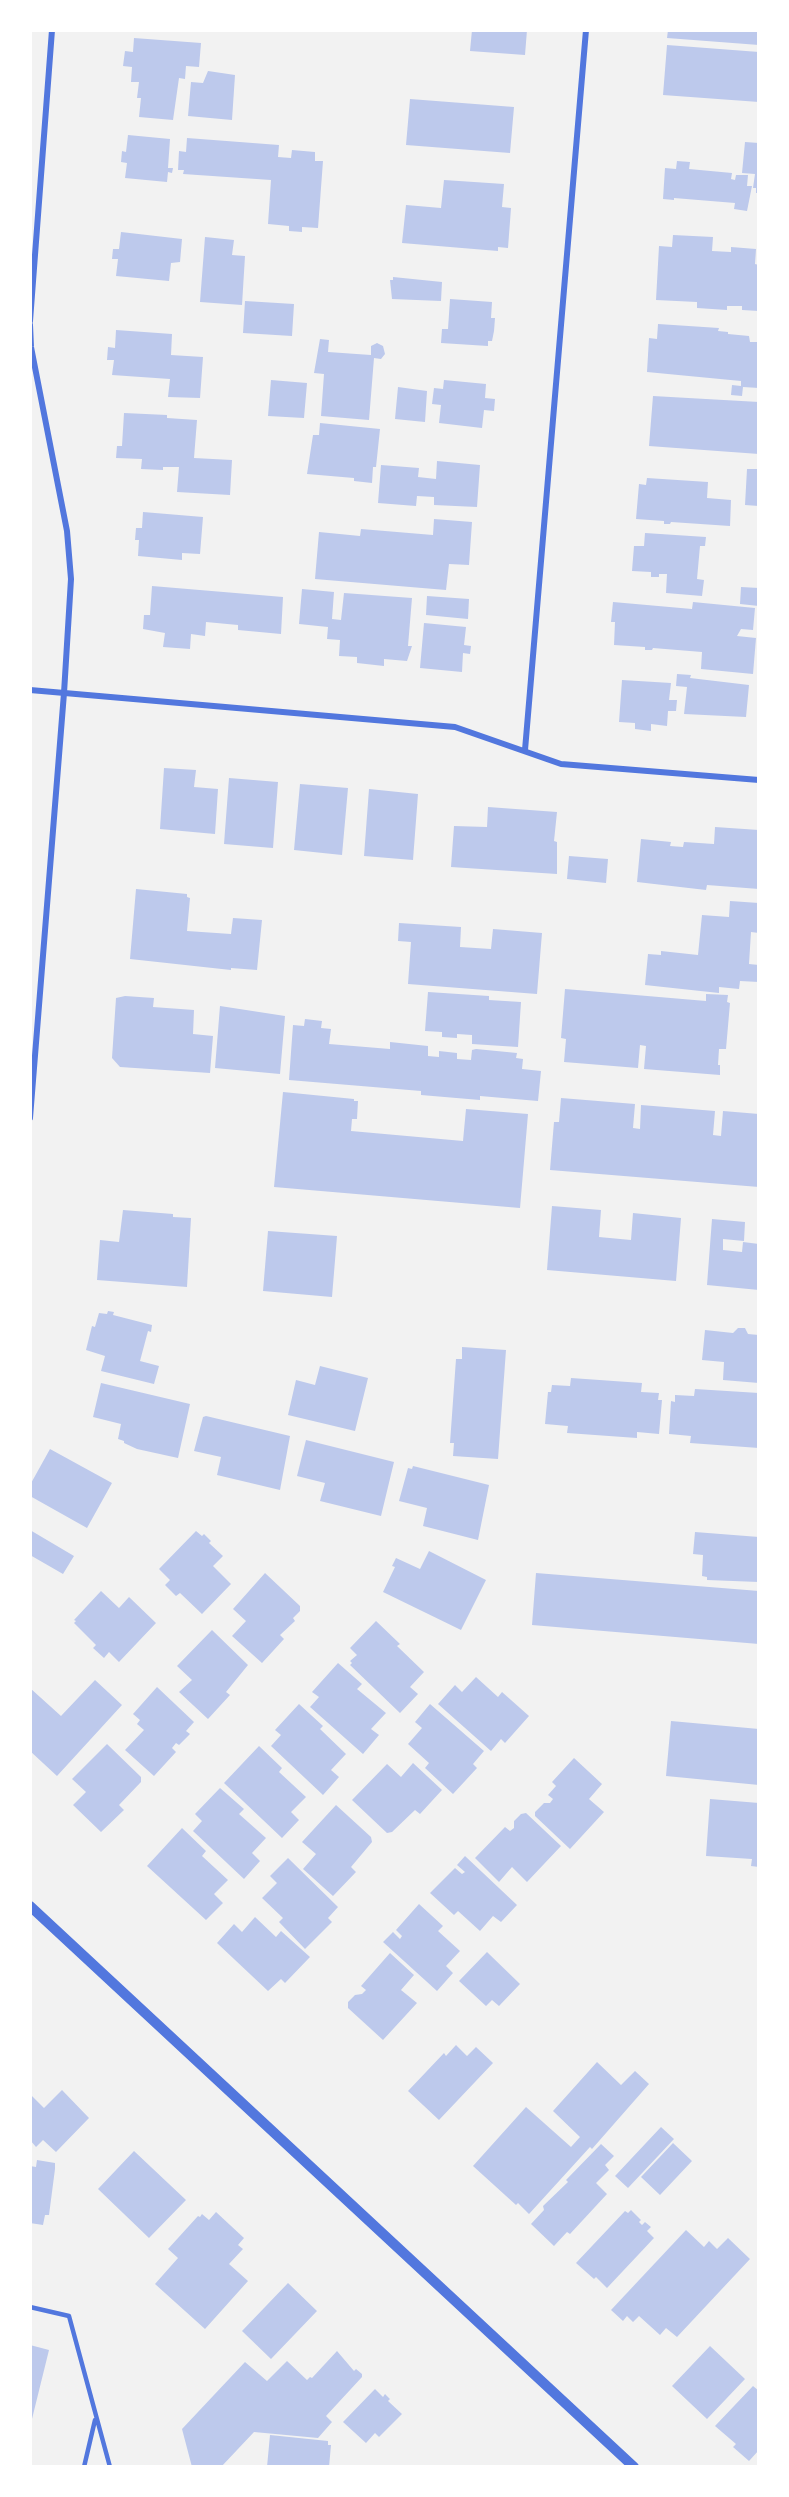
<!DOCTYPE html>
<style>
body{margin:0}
#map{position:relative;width:789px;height:2497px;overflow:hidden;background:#f2f2f2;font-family:Helvetica,sans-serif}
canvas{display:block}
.frame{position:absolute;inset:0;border:32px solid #fff;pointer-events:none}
</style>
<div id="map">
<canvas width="789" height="2497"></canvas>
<div class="frame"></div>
</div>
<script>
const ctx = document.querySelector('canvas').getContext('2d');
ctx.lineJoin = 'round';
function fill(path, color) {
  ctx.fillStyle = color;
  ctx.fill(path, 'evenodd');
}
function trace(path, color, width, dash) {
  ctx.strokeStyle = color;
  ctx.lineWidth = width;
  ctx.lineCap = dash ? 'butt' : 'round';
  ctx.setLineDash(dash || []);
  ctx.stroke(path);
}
fill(new Path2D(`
 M 472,30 L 527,30 L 525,55 L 470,51 Z
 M 668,30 L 759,30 L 759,45 L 667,38 Z
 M 134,38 L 201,43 L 199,67 L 186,66 L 185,79 L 179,78 L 173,120 L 139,117 L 141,98 L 137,98 L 139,82 L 131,82 L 132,67 L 123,66 L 125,51 L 133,52 Z
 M 667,45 L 759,52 L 759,102 L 663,95 Z
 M 208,71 L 235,75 L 232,120 L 188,116 L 191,82 L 203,83 Z
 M 410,99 L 514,107 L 510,153 L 406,145 Z
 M 128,135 L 170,139 L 168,168 L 173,168 L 172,173 L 168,172 L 167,182 L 125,178 L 127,163 L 121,162 L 122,151 L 126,152 Z
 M 187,138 L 279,145 L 278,157 L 291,158 L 292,150 L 315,152 L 315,161 L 323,161 L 318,228 L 302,227 L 302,232 L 289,231 L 289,226 L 268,224 L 271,180 L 183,174 L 184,170 L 178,170 L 179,151 L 186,152 Z
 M 745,142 L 759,143 L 759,193 L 756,193 L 756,188 L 753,188 L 755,174 L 742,173 Z
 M 677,161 L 690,162 L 689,169 L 732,173 L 731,179 L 735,180 L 736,175 L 748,175 L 747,186 L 752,186 L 747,211 L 734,209 L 735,203 L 674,198 L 674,200 L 663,199 L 665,168 L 676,169 Z
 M 444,180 L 504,184 L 502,207 L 511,208 L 508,248 L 498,247 L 498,251 L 402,243 L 406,205 L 441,208 Z
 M 121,232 L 182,239 L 180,262 L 171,263 L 169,281 L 116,276 L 118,259 L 112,259 L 113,249 L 119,249 Z
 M 673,235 L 713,237 L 712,251 L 731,252 L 731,247 L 756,249 L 755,264 L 759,265 L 759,311 L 742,310 L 742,306 L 727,306 L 727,310 L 697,308 L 697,302 L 656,300 L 659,246 L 672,247 Z
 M 205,237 L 234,240 L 232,255 L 245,256 L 242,305 L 200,302 Z
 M 393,277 L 442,282 L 441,301 L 392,299 L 390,280 L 393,280 Z
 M 450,299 L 492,302 L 491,318 L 495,318 L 494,331 L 492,341 L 488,341 L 488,346 L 441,343 L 442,329 L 448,329 Z
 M 245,301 L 294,304 L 292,336 L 243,333 Z
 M 658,324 L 719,328 L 718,331 L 728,332 L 728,334 L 749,336 L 750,342 L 759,342 L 759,388 L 743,387 L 742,396 L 731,395 L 732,385 L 741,386 L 741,381 L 647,372 L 649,338 L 657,339 Z
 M 116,330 L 172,334 L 171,355 L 203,357 L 200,398 L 168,397 L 170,379 L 112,375 L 114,360 L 107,360 L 108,347 L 115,348 Z
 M 320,339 L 329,340 L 328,352 L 371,355 L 371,346 L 377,343 L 383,346 L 385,354 L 381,359 L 374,358 L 369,420 L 321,416 L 324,374 L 314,373 Z
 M 271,380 L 307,383 L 304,418 L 268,416 Z
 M 444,380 L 486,384 L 485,398 L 495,399 L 494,411 L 484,410 L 482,428 L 439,423 L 441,405 L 432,404 L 434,388 L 443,389 Z
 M 398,387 L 427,391 L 425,422 L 395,419 Z
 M 653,396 L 759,402 L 759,454 L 649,446 Z
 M 124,413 L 167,415 L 167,418 L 197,420 L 194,458 L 232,460 L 230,495 L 177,492 L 179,467 L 163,467 L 163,470 L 141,469 L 142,459 L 116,458 L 117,446 L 122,446 Z
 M 320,423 L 380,429 L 376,467 L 373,467 L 372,483 L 354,481 L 354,478 L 307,474 L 313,435 L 319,435 Z
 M 437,461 L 480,465 L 477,507 L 434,505 L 434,497 L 417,496 L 416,506 L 378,503 L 381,465 L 419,468 L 418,477 L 436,479 Z
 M 747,469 L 759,469 L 759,506 L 745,505 Z
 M 647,478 L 708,482 L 707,498 L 731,500 L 730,526 L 671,522 L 670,524 L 664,524 L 664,521 L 636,519 L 639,484 L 646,485 Z
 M 143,512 L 203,517 L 200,554 L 182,553 L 182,560 L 138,556 L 139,540 L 135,540 L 136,528 L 142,528 Z
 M 434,519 L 472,522 L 469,565 L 449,564 L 446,590 L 315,579 L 319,532 L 360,536 L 361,529 L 433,535 Z
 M 645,533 L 706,537 L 705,546 L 700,546 L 697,579 L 704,580 L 702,596 L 666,593 L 667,574 L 659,574 L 659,577 L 651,577 L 651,572 L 632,571 L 634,546 L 644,546 Z
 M 152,586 L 283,597 L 281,634 L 238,630 L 238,625 L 206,622 L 205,636 L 191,634 L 190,649 L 163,647 L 165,633 L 143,629 L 144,615 L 150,615 Z
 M 741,587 L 759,588 L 759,606 L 740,604 Z
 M 302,589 L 334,592 L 332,619 L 341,620 L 344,593 L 412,598 L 408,646 L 412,646 L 407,661 L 384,659 L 384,666 L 357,663 L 357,657 L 339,656 L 340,640 L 327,639 L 328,627 L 299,624 Z
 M 427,596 L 469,599 L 468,619 L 426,615 Z
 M 613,602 L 692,609 L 693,602 L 755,608 L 753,630 L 741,629 L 737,636 L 756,638 L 753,674 L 701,669 L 702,652 L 653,648 L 652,650 L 645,650 L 645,647 L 614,645 L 615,622 L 611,622 Z
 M 424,623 L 466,627 L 464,645 L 471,646 L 470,654 L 463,653 L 462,672 L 420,668 Z
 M 677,674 L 691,675 L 690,678 L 749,685 L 746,717 L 684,714 L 687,687 L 676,686 Z
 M 622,680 L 671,683 L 669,700 L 677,700 L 676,711 L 668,711 L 667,726 L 651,724 L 651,731 L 635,729 L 635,723 L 619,722 Z
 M 164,768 L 196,770 L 194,787 L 218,789 L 215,834 L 160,829 Z
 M 229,778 L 278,782 L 273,848 L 224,844 Z
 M 300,784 L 348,788 L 342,855 L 294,850 Z
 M 369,789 L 418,794 L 413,860 L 364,856 Z
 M 488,807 L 557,812 L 554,841 L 557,842 L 557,874 L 451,867 L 454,826 L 487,827 Z
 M 715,827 L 759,830 L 759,889 L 707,885 L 706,890 L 637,882 L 641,839 L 671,842 L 670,846 L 683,847 L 684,842 L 714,844 Z
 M 569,856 L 608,859 L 606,883 L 567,879 Z
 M 136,889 L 187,894 L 187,897 L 190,898 L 187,931 L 231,934 L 233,918 L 262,920 L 257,970 L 231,968 L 231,970 L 130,959 Z
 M 730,901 L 759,903 L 759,933 L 751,932 L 749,964 L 759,965 L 759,982 L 740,981 L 739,989 L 719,987 L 719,993 L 645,985 L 648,954 L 661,955 L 661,951 L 698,955 L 702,915 L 729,917 Z
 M 399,923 L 461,927 L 460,947 L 491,949 L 493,929 L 542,933 L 537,994 L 408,984 L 411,942 L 398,941 Z
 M 565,989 L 706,1001 L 706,994 L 728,995 L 727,1002 L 730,1003 L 726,1049 L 719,1049 L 718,1065 L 720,1065 L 720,1075 L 644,1069 L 646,1046 L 640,1045 L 638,1068 L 564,1062 L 566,1039 L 561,1038 Z
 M 428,992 L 489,996 L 489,1000 L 521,1002 L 518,1047 L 472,1044 L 472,1035 L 457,1034 L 457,1038 L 442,1037 L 442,1032 L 425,1031 Z
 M 125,996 L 154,998 L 153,1007 L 194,1010 L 193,1034 L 213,1036 L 210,1073 L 120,1067 L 112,1058 L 116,998 Z
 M 220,1006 L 285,1016 L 280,1074 L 215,1068 Z
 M 305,1019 L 322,1021 L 321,1028 L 331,1029 L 329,1044 L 390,1049 L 390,1042 L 428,1046 L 428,1056 L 439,1057 L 439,1051 L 457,1053 L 457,1059 L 471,1060 L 472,1050 L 476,1049 L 517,1053 L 516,1058 L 523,1059 L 522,1069 L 541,1071 L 538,1101 L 480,1096 L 480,1100 L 421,1095 L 421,1091 L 289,1080 L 293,1025 L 304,1026 Z
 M 283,1092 L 354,1099 L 354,1101 L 358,1101 L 357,1119 L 352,1119 L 351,1131 L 463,1141 L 466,1109 L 528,1114 L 520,1208 L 274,1187 Z
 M 561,1098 L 635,1104 L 633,1128 L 640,1129 L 641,1105 L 715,1111 L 713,1135 L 721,1136 L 723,1111 L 759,1114 L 759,1187 L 550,1170 L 554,1122 L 559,1122 Z
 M 552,1206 L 601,1210 L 599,1237 L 631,1240 L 633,1213 L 681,1218 L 676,1281 L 547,1270 Z
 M 123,1210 L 173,1214 L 173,1217 L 191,1218 L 187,1287 L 97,1280 L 100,1240 L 119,1242 Z
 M 712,1219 L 745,1222 L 744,1241 L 723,1239 L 723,1250 L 742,1252 L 743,1242 L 759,1244 L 759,1290 L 707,1285 Z
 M 268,1231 L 337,1236 L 332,1297 L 263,1291 Z
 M 108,1311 L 114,1312 L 113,1315 L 152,1325 L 151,1332 L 148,1331 L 140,1361 L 159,1366 L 154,1384 L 101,1371 L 105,1356 L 86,1350 L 92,1326 L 95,1327 L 99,1313 L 107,1314 Z
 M 738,1328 L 745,1328 L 748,1334 L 759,1335 L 759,1383 L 723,1380 L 724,1362 L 702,1360 L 705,1330 L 733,1333 Z
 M 462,1347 L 506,1350 L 498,1459 L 453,1456 L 454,1443 L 450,1443 L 456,1359 L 462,1359 Z
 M 320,1366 L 368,1378 L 355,1431 L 288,1415 L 296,1380 L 315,1385 Z
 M 571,1378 L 642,1383 L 641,1392 L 659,1393 L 658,1400 L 662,1400 L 659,1434 L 637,1432 L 637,1438 L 567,1433 L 568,1426 L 545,1424 L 548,1392 L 551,1392 L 552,1385 L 570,1386 Z
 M 101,1383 L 190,1404 L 178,1458 L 137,1449 L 124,1443 L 124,1441 L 118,1439 L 121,1424 L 93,1417 Z
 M 695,1389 L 759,1393 L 759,1448 L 690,1443 L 691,1436 L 669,1434 L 671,1401 L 675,1402 L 675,1395 L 694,1396 Z
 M 206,1416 L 290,1436 L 280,1490 L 217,1475 L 221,1457 L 194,1451 L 203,1417 Z
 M 306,1440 L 394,1462 L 381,1516 L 320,1501 L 325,1483 L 297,1476 Z
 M 50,1449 L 112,1483 L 87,1528 L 30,1496 L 30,1485 Z
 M 413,1466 L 489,1485 L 478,1540 L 423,1526 L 427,1508 L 399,1501 L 408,1468 L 412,1469 Z
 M 30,1530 L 74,1556 L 63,1574 L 30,1555 Z
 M 196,1531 L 202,1536 L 204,1534 L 211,1541 L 209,1543 L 223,1556 L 213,1566 L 231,1584 L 202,1614 L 180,1593 L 176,1596 L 165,1585 L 170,1580 L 159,1569 Z
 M 695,1532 L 759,1537 L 759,1582 L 707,1580 L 707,1577 L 702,1576 L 703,1555 L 693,1554 Z
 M 429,1551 L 486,1580 L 461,1630 L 383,1592 L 395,1567 L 392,1566 L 396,1558 L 420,1569 Z
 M 265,1573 L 300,1606 L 300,1611 L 293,1618 L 295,1621 L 280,1635 L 284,1639 L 262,1663 L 232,1636 L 246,1621 L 233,1609 Z
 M 536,1573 L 759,1591 L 759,1644 L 532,1625 Z
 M 101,1591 L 119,1608 L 129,1597 L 156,1623 L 119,1662 L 109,1652 L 104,1658 L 93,1648 L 96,1645 L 74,1623 L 76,1621 L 74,1620 Z
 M 376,1621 L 400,1644 L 397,1646 L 424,1672 L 410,1687 L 418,1694 L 400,1713 L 350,1665 L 352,1663 L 350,1661 L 357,1655 L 350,1648 Z
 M 212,1630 L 248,1665 L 226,1692 L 230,1695 L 208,1719 L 179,1692 L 192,1680 L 177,1666 Z
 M 338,1663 L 362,1684 L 357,1689 L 386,1713 L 371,1729 L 379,1735 L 363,1754 L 310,1707 L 319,1697 L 312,1692 Z
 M 476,1677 L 498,1697 L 502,1692 L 529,1716 L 505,1743 L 501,1739 L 491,1751 L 438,1704 L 455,1685 L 462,1692 Z
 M 95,1680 L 122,1705 L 57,1776 L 30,1751 L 30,1688 L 61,1716 Z
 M 157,1687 L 194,1722 L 186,1731 L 190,1734 L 179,1745 L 176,1743 L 172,1748 L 176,1752 L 154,1776 L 125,1750 L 144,1730 L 137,1724 L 140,1720 L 133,1714 Z
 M 299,1704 L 323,1726 L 320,1729 L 346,1754 L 331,1770 L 339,1777 L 323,1795 L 271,1746 L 281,1735 L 275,1730 Z
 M 430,1704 L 484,1751 L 473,1764 L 477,1768 L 453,1794 L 425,1768 L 429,1763 L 408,1744 L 422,1728 L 415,1722 Z
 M 671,1721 L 759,1729 L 759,1785 L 666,1776 Z
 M 107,1744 L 141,1777 L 141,1782 L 119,1805 L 124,1810 L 101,1832 L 73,1805 L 86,1792 L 72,1779 Z
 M 259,1746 L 282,1768 L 279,1772 L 306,1797 L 291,1812 L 299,1820 L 282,1838 L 224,1783 Z
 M 574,1758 L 602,1784 L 589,1799 L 604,1812 L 570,1849 L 535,1816 L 535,1812 L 544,1803 L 550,1803 L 553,1799 L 548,1795 L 556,1786 L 552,1782 Z
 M 413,1763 L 442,1790 L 420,1814 L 415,1810 L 392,1832 L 387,1833 L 352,1800 L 387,1764 L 401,1777 Z
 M 220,1788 L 244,1809 L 239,1814 L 266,1838 L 252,1853 L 260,1861 L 244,1879 L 193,1831 L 202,1821 L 195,1814 Z
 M 710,1799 L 759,1803 L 759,1867 L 751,1866 L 752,1859 L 706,1856 Z
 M 336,1805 L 371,1837 L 372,1842 L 351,1867 L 356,1872 L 333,1896 L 303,1869 L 316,1854 L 302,1842 Z
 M 526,1813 L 561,1846 L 527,1882 L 512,1867 L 499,1882 L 475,1858 L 505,1827 L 510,1831 L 514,1828 L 514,1821 L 521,1814 Z
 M 182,1828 L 206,1851 L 202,1856 L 228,1880 L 214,1894 L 223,1903 L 206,1920 L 147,1866 Z
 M 465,1856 L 517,1905 L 501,1922 L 493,1916 L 480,1931 L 458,1911 L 454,1915 L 430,1893 L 455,1868 L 462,1874 L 465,1872 L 457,1865 Z
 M 288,1858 L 338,1907 L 328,1918 L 332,1922 L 305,1949 L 279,1922 L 283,1918 L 262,1898 L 277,1883 L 270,1876 Z
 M 419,1904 L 443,1926 L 438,1931 L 460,1951 L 446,1966 L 453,1973 L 437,1991 L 383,1942 L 393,1932 L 400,1939 L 402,1936 L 396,1930 Z
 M 255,1917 L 276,1937 L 281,1931 L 310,1957 L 285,1983 L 281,1979 L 268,1991 L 217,1943 L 234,1924 L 242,1932 Z
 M 487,1952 L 520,1984 L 499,2006 L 492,2000 L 486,2006 L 459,1981 Z
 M 390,1953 L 414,1975 L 401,1990 L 417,2003 L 383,2040 L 348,2008 L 348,2002 L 355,1995 L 362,1994 L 366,1990 L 361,1986 Z
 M 456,2045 L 467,2056 L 476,2047 L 493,2063 L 439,2120 L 408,2091 L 444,2053 L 446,2056 Z
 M 597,2062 L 621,2085 L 635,2071 L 649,2084 L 592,2149 L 590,2147 L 529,2214 L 518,2203 L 516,2205 L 473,2166 L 526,2107 L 571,2147 L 580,2137 L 553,2111 Z
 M 62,2090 L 89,2118 L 56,2152 L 43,2140 L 36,2147 L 30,2140 L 30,2094 L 44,2108 Z
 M 661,2127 L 674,2139 L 628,2188 L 615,2176 Z
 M 673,2143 L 692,2161 L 660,2195 L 641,2177 Z
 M 601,2144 L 614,2156 L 605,2165 L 609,2170 L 596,2183 L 607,2194 L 570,2234 L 567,2232 L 554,2246 L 531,2224 L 544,2210 L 543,2206 L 568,2182 L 566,2180 Z
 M 134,2151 L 186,2200 L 149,2238 L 98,2189 Z
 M 37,2160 L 55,2163 L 55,2169 L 49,2215 L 45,2215 L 43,2225 L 30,2223 L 30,2166 L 36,2167 Z
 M 631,2210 L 641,2220 L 639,2222 L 642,2225 L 645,2222 L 651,2227 L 647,2231 L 654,2238 L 607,2288 L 596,2277 L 594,2279 L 576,2263 L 625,2211 L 628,2213 Z
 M 216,2212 L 244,2238 L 238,2245 L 243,2249 L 229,2264 L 248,2281 L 205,2329 L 155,2284 L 178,2258 L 168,2249 L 198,2216 L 200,2217 L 202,2214 L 209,2220 Z
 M 686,2230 L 704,2247 L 709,2241 L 717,2249 L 728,2238 L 750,2259 L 677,2337 L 666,2328 L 660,2335 L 639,2316 L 633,2322 L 627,2316 L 623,2321 L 611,2310 Z
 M 288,2283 L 317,2311 L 271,2359 L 242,2331 Z
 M 30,2345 L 49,2350 L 31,2423 L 30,2423 Z
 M 710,2346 L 745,2379 L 707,2419 L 672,2386 Z
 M 337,2351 L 354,2371 L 356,2369 L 362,2374 L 362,2377 L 326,2416 L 332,2422 L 318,2438 L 254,2432 L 221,2467 L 192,2467 L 182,2429 L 245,2362 L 267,2381 L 287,2361 L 307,2380 L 310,2377 L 312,2378 Z
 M 753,2386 L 759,2391 L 759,2450 L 749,2461 L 733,2447 L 736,2444 L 715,2426 Z
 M 375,2389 L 383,2397 L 385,2394 L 390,2399 L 388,2401 L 402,2414 L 379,2437 L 375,2433 L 366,2443 L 343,2422 Z
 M 270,2435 L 328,2441 L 328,2445 L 331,2445 L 329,2467 L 267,2467 Z`), '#bdc9ec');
trace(new Path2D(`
 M 30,2307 L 69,2316 L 110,2467
 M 84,2467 L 95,2420`), '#5277de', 4.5);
trace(new Path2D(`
 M 30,321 L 52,30
 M 30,325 L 31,347 L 67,531 L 71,579 L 64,693 L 30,1118
 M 30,690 L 455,727 L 561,764 L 759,780
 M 525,750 L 586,30`), '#5277de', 6);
trace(new Path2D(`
 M 30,1906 L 634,2467`), '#5277de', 10);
</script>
